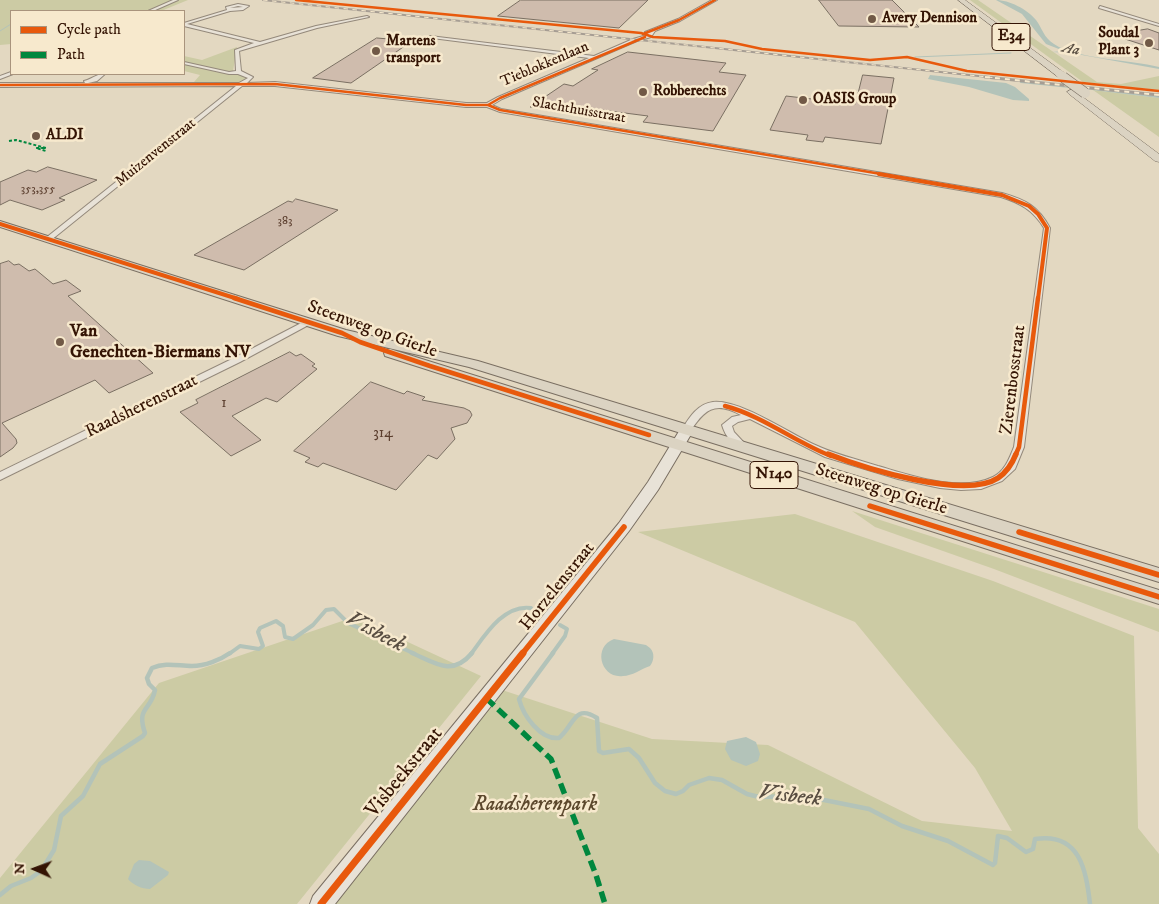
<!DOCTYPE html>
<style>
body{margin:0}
#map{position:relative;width:1159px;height:904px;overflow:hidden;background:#e3d8c1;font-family:"IM FELL DW Pica",serif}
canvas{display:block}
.legend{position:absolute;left:10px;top:10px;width:175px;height:65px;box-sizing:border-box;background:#f7e9cd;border:1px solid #a9947d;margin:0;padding:6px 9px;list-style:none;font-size:15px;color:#341404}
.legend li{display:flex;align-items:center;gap:10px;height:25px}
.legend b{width:25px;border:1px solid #a9947d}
.north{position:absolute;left:10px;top:844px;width:50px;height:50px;-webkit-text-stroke:4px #f7e9cd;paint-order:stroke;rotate:272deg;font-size:14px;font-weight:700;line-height:20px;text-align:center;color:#341404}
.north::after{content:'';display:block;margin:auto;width:18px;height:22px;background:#341404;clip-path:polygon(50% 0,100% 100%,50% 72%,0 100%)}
</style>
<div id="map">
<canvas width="1159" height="904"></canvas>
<ul class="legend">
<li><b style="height:6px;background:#e8590c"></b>Cycle path</li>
<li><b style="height:6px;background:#00873e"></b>Path</li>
</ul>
<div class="north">N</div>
</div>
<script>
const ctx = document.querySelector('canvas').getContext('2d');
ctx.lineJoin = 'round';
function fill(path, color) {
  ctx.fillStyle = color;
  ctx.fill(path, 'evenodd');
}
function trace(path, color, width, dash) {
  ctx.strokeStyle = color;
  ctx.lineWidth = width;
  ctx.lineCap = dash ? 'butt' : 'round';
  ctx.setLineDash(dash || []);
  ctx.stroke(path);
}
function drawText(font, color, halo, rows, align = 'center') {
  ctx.font = font + ' "IM FELL DW Pica",serif';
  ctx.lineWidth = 5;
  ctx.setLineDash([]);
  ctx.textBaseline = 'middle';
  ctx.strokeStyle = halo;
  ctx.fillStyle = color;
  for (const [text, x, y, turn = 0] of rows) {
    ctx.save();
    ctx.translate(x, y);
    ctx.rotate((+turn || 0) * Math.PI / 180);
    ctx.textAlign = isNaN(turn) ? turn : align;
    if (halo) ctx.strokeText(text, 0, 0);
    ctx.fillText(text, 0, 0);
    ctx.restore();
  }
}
fill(new Path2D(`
 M 0,0 L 188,0 L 161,11 L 11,11 L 11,44 L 0,45 Z
 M 970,0 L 978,0 L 1097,82 L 1121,84 L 1159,76 L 1159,90 L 1083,82 Z
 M 237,47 L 233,71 L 237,71 L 246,77 L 246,79 L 241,82 L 194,82 L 200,75 L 184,71 L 184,56 L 202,60 Z
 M 1093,90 L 1159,98 L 1159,137 Z
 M 852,511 L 1159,609 L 1159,632 L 994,569 L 875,527 Z
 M 795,514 L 993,581 L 1134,636 L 1138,828 L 1159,854 L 1159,904 L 330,904 L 502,690 L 652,739 L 768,745 L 922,821 L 1012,831 L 975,768 L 855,622 L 638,532 Z
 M 354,617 L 481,676 L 297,904 L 0,904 L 0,878 L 159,683 Z`), '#cccba4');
fill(new Path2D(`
 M 996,0 C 1009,0 1027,9 1036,20 C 1042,28 1044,38 1054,44 C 1076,59 1131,60 1159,67 L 1159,69 L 1071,53 L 1052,52 L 1064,51 L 1046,44 L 1022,14 Z
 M 930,75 L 1006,83 L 1015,87 L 1029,99 L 1029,101 L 1013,100 L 969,87 L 928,79 Z
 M 614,639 L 646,645 L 650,648 C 655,653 654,661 650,666 C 641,669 632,676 623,676 C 601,679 592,647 614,639 Z
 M 746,737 L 756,742 L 760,754 L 758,761 L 746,766 L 731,760 L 725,749 L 727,741 Z
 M 139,860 L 150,861 L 169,872 L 168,875 L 150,889 C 142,889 133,885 128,879 L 134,864 Z`), '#b3c3b9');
trace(new Path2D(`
 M 0,31 L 11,24
 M 915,57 L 1011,53`), '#b3c3b9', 1);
trace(new Path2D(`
 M 1021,82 L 1070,87
 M 1084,88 L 1159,97`), '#b3c3b9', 2);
trace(new Path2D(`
 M 229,654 L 240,646 L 259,649 L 263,646 L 258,632 L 260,628 L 276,621 L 283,626 L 285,637 L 293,639 L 313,625 L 326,610 L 334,609 L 348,623 L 415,654
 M 471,654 C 485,635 504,604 531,608
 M 552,654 L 565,636 L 567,629 L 560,625`), '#b3c3b9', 4);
trace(new Path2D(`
 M 412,653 C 435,663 452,677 472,653
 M 553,653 L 519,699 C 523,715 540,740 559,738 C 574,726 574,703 597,718 L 599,751 L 603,753 L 629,749 L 639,758 L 655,783 L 665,791 L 676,794 L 683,791 L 689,785 L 709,778 L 722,780 L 747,794 L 759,797 L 804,796 L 869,809 L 902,826 L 948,841 L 993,865 L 995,863 L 998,836 L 1007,838 L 1026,852 L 1033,849 L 1035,839 C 1080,832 1086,870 1090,904
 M 0,895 L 11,886 L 31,878 L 41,871 L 54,850 L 61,816 L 83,796 L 100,764 L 143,736 L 145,733 C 136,707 151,711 155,690 L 149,684 L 147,678 L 152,668 C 166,662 178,666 192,666 C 205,666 220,660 230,653`), '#b3c3b9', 4.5);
const building = new Path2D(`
 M 521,0 L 648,0 L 619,28 L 498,16 Z
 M 819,0 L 892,0 L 919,27 L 839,26 Z
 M 1148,29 L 1159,33 L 1159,50 L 1125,39 L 1137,37 L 1124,33 Z
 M 377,38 L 412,41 L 351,83 L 313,78 Z
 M 628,52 L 726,63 L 719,72 L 746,75 L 713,131 L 643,122 L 648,116 L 586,108 L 580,113 L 530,107 L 564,84 L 573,86 L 598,70 L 592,69 Z
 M 863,75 L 894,78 L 881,144 L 825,137 L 823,142 L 806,140 L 808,135 L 770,130 L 786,96 L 855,104 Z
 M 48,167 L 97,180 L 59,198 L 65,200 L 42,210 L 10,200 L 0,205 L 0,182 L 28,170 L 36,172 Z
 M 296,199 L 338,210 L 244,270 L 194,255 L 288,201 L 292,202 Z
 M 9,261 L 14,265 L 19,264 L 29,271 L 35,269 L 53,284 L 66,280 L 81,291 L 68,296 L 153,373 L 109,393 L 95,380 L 2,423 L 16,439 L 17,443 L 13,448 L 0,457 L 0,264 Z
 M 290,352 L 296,356 L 301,354 L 315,364 L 312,366 L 317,369 L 277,402 L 266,398 L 232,416 L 261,440 L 231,456 L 180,412 L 198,403 L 196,400 Z
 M 371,382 L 404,394 L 407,391 L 425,397 L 422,400 L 464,408 L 470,411 L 472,415 L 467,423 L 451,428 L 455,439 L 437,459 L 428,455 L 396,490 L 323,463 L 318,467 L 305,462 L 310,458 L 294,451 Z`);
fill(building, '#cfbcad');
trace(building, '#7a6f62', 1);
const street = new Path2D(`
 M 173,0 L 178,0 L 153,11 L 148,11 Z
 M 712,0 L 717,0 L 680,21 L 655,31 L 651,37 L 637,41 L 502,99 L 492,105 L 501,109 L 1002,193 C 1026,200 1038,206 1050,228 L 1024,447 L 1015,469 L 1002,481 L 981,489 L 961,490 L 940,488 L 898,479 L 825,457 L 750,419 L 738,422 L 732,426 L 734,432 L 749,448 L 744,451 C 734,447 725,436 722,425 L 732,417 L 741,415 C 714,400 704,410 689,433 L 686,434 L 681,431 C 689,418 697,404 713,402 C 739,399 789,433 813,444 C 834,454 856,459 878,466 C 910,475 960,493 993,477 C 1005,471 1009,459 1014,447 L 1044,228 C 1033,210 1020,203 1001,197 L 500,112 L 487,107 L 466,107 L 275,86 L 242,86 L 50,241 L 46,239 L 47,237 L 236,86 L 0,87 L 0,83 L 85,83 L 84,81 C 92,79 98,73 105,74 L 97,81 L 88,83 L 239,83 L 248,78 L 238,74 L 229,74 L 184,64 L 184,62 L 229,72 L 236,71 L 235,50 L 254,43 L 184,26 L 184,23 L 227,10 L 226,7 L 238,4 L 249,6 L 243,10 L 230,11 L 187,24 L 260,42 L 316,26 L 367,16 L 369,17 L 317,28 L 239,51 L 241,71 L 253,77 L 247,83 L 275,82 L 466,103 L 487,103 L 498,97 L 589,58 L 432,38 L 430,36 L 594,56 L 633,39 L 647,35 L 649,34 L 645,34 L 645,32 L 678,19 ZM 238,6 L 243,7 L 230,8 Z
 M 1100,6 L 1159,24 L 1159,26 L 1099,8 Z
 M 11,72 L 13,74 L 0,79 L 0,76 Z
 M 307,320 L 310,320 L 314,322 L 240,362 L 0,480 L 0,472 L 234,358 Z`);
const secondary = new Path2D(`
 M 686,427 L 691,428 L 693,431 L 658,490 L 629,531 L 335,904 L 310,904 L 313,896 L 619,523 L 648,482 L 681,428 Z`);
const primary = new Path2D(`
 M 0,221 L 346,330 L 478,361 L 1159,568 L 1159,582 L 469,367 L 338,336 L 0,227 Z
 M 390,349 L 1159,590 L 1159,604 L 385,356 L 384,353 L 385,350 Z`);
const highway = new Path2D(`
 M 958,0 L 965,0 L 1063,72 L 1063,76 L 1057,76 Z
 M 1072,89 L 1159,154 L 1159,162 L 1155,161 L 1069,94 L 1067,92 Z`);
trace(street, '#94897b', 2);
trace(secondary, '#7a6f62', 2);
trace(primary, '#7a6f62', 2);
trace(highway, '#7a6f62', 1);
fill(street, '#e8e2d7');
fill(secondary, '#e8e2d7');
fill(primary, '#dbd3c2');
fill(highway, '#dbd3c2');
const railFar1 = new Path2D(`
 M 263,0 L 997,78`);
const rail = new Path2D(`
 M 985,77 L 1159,95`);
trace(railFar1, '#a69d93', 2);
trace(rail, '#a69d93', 3);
trace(railFar1, '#f7e9cd', 1, [4.5]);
trace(rail, '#f7e9cd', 2, [5]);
const highwayBridgeFar1 = new Path2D(`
 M 1060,74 L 1065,78`);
const highwayBridge = new Path2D(`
 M 1063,77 L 1085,93`);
trace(highwayBridgeFar1, '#7a6f62', 8, []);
trace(highwayBridge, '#7a6f62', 11, []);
trace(highwayBridgeFar1, '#dbd3c2', 8);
trace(highwayBridge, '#dbd3c2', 10);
trace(new Path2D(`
 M 9,141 L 16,140 L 46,148 L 36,148 L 46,151`), '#00873e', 2, [3, 2]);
trace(new Path2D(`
 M 486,698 L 551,759 L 596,875 L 605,904`), '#00873e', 5.5, [11, 5.5]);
trace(new Path2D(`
 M 296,0 L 641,33 L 653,37 L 725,41 L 762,49 L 870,60 L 907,57 L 967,71 L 1159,91
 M 643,34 L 679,20 L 715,0
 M 0,85 L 275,84 L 466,105 L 488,105 L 500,110 L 887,175
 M 488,105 L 500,98 L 645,37`), '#e8590c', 2.5);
trace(new Path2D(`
 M 879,174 L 1002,195 L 1029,206 L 1038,214 L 1047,228 L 1038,299
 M 0,224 L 238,299`), '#e8590c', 4);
trace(new Path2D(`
 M 234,298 L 342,333 L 360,342 L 430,366 L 649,435
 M 725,406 C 763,416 795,442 831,456
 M 1015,456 L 1019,447 L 1038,298`), '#e8590c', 4.5);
trace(new Path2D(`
 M 828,454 C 864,468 965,500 998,478 C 1007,472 1012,464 1016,454
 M 870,506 L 1159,597
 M 1019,532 L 1159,575
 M 522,654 L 624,527`), '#e8590c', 5.5);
trace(new Path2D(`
 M 321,904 L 523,653`), '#e8590c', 7);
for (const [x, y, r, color] of [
 [872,19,5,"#715946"],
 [1149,43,5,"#715946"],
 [376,51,5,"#715946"],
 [643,92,5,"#715946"],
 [803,100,5,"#715946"],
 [36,136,5,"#715946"],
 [60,342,5,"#715946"]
]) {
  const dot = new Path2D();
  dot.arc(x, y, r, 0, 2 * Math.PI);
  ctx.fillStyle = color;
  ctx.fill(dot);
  trace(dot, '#f7e9cd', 2);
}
drawText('12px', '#5b3e2e', null, [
 ["353,355",38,190],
 ["383",285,222]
]);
drawText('bold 15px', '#341404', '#f7e9cd', [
 ["Avery Dennison",882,19],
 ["Soudal",1139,34,"right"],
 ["Plant 3",1139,51,"right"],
 ["Martens",386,42],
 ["transport",386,59],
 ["Robberechts",653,92],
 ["OASIS Group",813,100],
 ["ALDI",46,136]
], 'left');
drawText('15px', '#341404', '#f7e9cd', [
 ["Tieblokkenlaan",545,65,-23],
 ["Slachthuisstraat",579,111,10],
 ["Muizenvenstraat",156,153,-39]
]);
drawText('15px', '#5b3e2e', null, [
 ["1",224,404],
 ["314",383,434]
]);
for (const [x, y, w] of [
 [1011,37,38],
 [774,475,48]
]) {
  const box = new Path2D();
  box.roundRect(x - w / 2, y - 13.5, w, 27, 4);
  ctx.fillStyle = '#f7e9cd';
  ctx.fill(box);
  trace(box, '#341404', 1);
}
drawText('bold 16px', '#341404', null, [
 ["E34",1011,37],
 ["N140",774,475]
]);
drawText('italic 16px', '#594e42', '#f7e9cd', [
 ["Aa",1071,50,12]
]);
drawText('18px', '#341404', '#f7e9cd', [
 ["Steenweg op Gierle",372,330,20],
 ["Zierenbosstraat",1014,380,-83],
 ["Raadsherenstraat",142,407,-26],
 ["Steenweg op Gierle",881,490,17],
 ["Horzelenstraat",558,587,-51]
]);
drawText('bold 18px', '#341404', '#f7e9cd', [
 ["Van",70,332],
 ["Genechten-Biermans NV",70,353]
], 'left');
drawText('21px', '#341404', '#f7e9cd', [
 ["Visbeekstraat",405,773,-51]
]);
drawText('italic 21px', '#5c482d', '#f7e9cd', [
 ["Raadsherenpark",535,806]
]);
drawText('italic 22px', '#594e42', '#f7e9cd', [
 ["Visbeek",375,633,28],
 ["Visbeek",790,797,6]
]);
</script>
